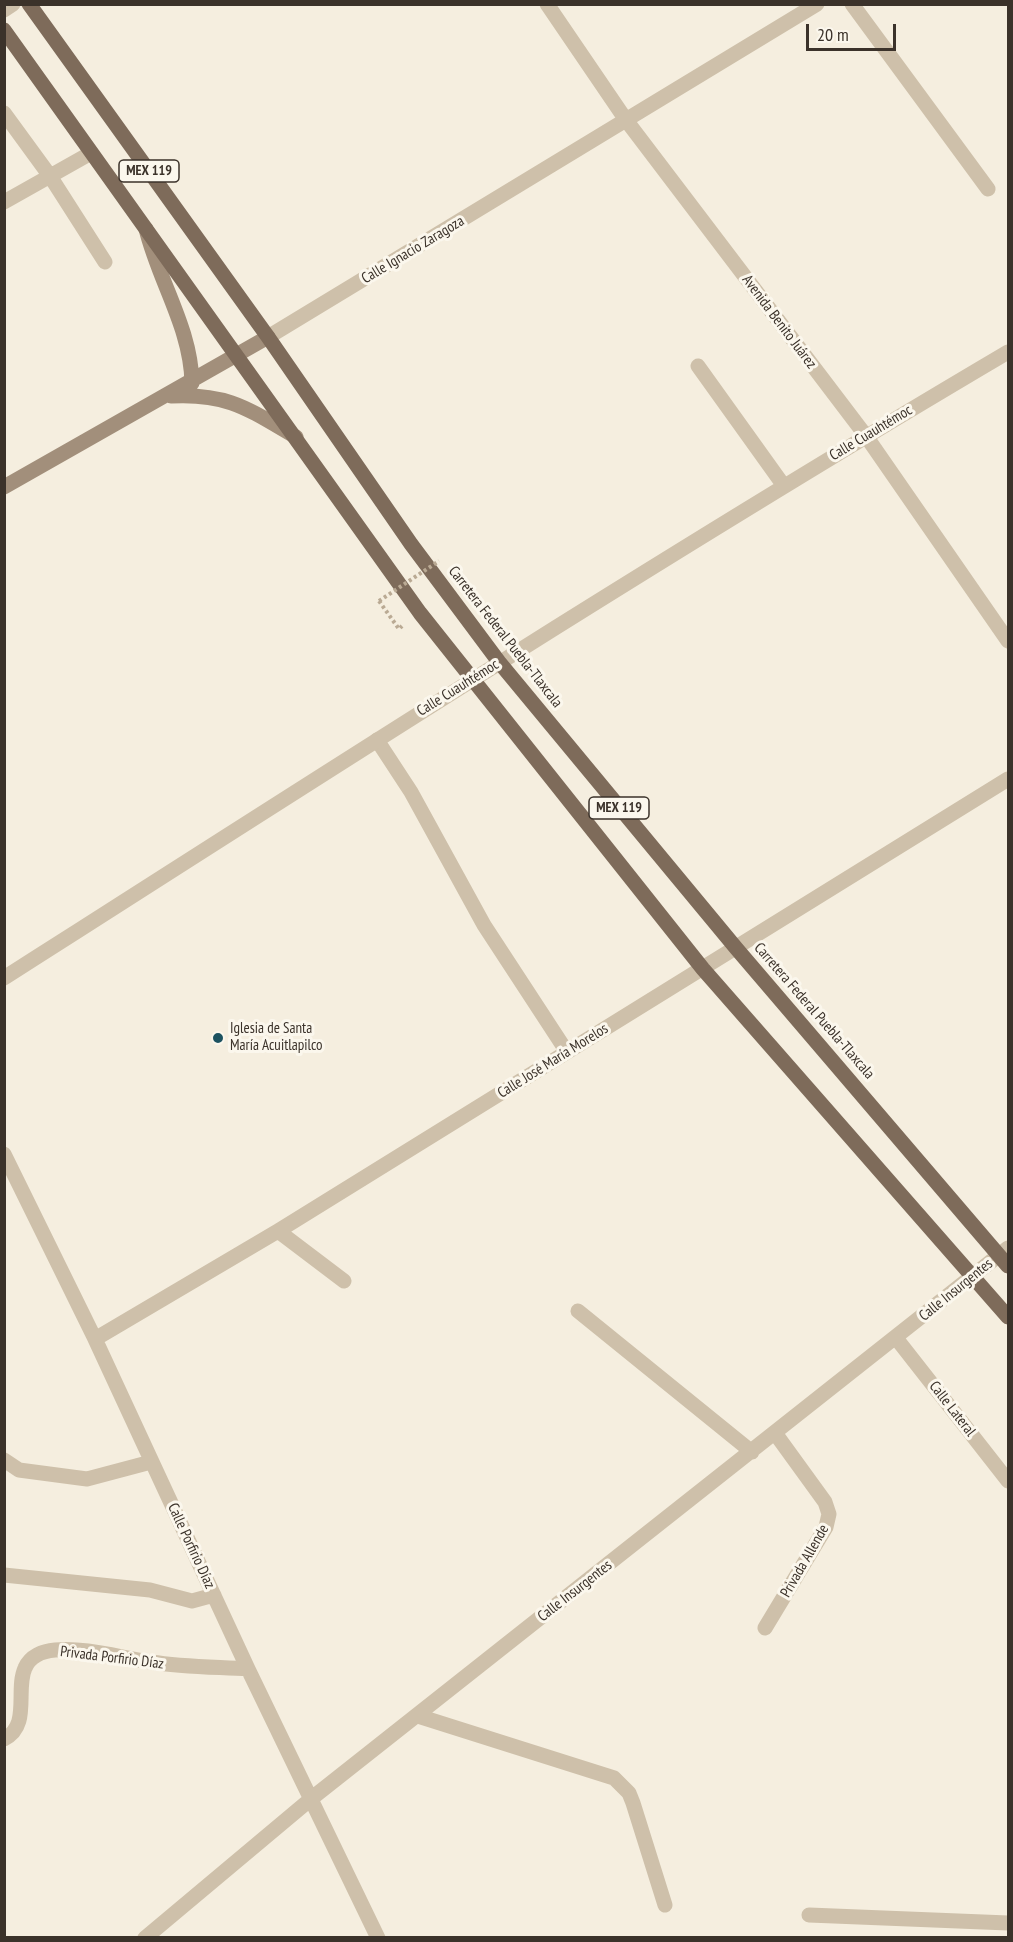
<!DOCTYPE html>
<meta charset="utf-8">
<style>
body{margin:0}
#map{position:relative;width:1013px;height:1942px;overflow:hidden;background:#f5eedf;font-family:"PT Sans Narrow",sans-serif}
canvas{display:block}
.frame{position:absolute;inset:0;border:6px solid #3b322a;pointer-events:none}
.scale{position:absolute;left:806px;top:24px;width:90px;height:27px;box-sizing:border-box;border:3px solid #3b322a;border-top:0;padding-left:8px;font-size:18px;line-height:21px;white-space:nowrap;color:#3b322a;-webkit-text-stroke:4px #fbf7ed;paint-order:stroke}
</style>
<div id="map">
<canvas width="1013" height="1942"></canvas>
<div class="frame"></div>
<div class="scale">20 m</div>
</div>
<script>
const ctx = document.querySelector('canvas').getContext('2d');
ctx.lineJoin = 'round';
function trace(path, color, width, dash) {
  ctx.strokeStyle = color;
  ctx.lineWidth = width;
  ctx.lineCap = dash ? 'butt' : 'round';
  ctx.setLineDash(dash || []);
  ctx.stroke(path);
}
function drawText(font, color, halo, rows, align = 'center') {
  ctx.font = font + ' "PT Sans Narrow",sans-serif';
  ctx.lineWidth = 6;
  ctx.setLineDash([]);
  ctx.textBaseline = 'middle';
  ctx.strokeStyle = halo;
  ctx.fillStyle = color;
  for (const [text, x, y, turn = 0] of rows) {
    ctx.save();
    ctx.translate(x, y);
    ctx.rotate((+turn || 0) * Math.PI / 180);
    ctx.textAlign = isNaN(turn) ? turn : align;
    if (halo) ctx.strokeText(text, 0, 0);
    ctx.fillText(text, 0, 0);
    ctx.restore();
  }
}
trace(new Path2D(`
 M 379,601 L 399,629 L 402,626`), '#baaa94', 4, [3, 3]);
trace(new Path2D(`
 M 377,740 L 411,792 L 484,925 L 567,1052`), '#cec0aa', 15);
trace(new Path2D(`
 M 547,4 L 626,120 L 866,436 L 1008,641
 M 852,4 L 988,189
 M 4,10 L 13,4
 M 4,113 L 50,176 L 105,262
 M 4,202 L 91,153
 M 268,337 L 817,4
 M 698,366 L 784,486
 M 4,978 C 337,765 669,552 1008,352
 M 4,1154 L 95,1339 L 248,1669 L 378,1938
 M 278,1231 L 344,1281
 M 578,1311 L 752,1452
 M 896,1338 L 1008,1481
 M 95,1339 L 278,1231 L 1008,779
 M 4,1460 L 19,1470 L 87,1479 L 151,1462
 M 4,1575 L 150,1590 L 192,1601 L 214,1595
 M 765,1628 L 826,1527 L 829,1514 L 825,1502 L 775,1433
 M 418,1716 L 614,1778 L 629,1793 L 633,1803 L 665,1905
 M 4,1739 C 31,1726 15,1690 25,1668 C 30,1656 43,1651 55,1650 C 86,1647 121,1658 151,1662 C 183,1667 216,1667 248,1669
 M 809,1915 L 1008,1923
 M 145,1938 L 312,1798 L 1008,1248`), '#cec0aa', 15);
trace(new Path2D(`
 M 146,229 C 159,282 191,328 192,383
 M 171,396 C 228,393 248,409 296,437
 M 4,487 L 268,337`), '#a28f7b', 15);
trace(new Path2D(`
 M 29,4 L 268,337 L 411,544 L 499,662 L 736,948 L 1008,1266
 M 4,30 L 420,613 L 703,969 L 1008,1317`), '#7e6b5a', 15);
trace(new Path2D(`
 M 379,601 L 439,561`), '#baaa94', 4, [3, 3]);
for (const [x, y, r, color] of [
 [218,1038,6,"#1c5260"]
]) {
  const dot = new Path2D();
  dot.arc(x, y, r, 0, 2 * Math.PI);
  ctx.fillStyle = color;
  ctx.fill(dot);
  trace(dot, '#fbf7ed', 2);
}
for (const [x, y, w] of [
 [149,171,60],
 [619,808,60]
]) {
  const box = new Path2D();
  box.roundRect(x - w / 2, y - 11, w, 22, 4.5);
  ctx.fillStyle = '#fbf7ed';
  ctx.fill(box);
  trace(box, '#3b322a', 1.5);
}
drawText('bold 14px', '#3b322a', null, [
 ["MEX 119",149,171],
 ["MEX 119",619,808]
]);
drawText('15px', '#3b322a', '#fbf7ed', [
 ["Calle Ignacio Zaragoza",413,250,-31],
 ["Avenida Benito Juárez",779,322,53],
 ["Calle Cuauhtémoc",871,433,-31],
 ["Carretera Federal Puebla-Tlaxcala",505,637,52],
 ["Calle Cuauhtémoc",458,688,-32],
 ["Carretera Federal Puebla-Tlaxcala",814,1011,49],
 ["Calle José María Morelos",553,1061,-32],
 ["Calle Insurgentes",956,1290,-39],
 ["Calle Lateral",952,1409,52],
 ["Calle Porfirio Díaz",191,1546,65],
 ["Privada Allende",805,1561,-60],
 ["Calle Insurgentes",575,1591,-38],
 ["Privada Porfirio Díaz",112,1658,7]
]);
drawText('15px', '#3b322a', '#fbf7ed', [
 ["Iglesia de Santa",230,1029],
 ["María Acuitlapilco",230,1046]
], 'left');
</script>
